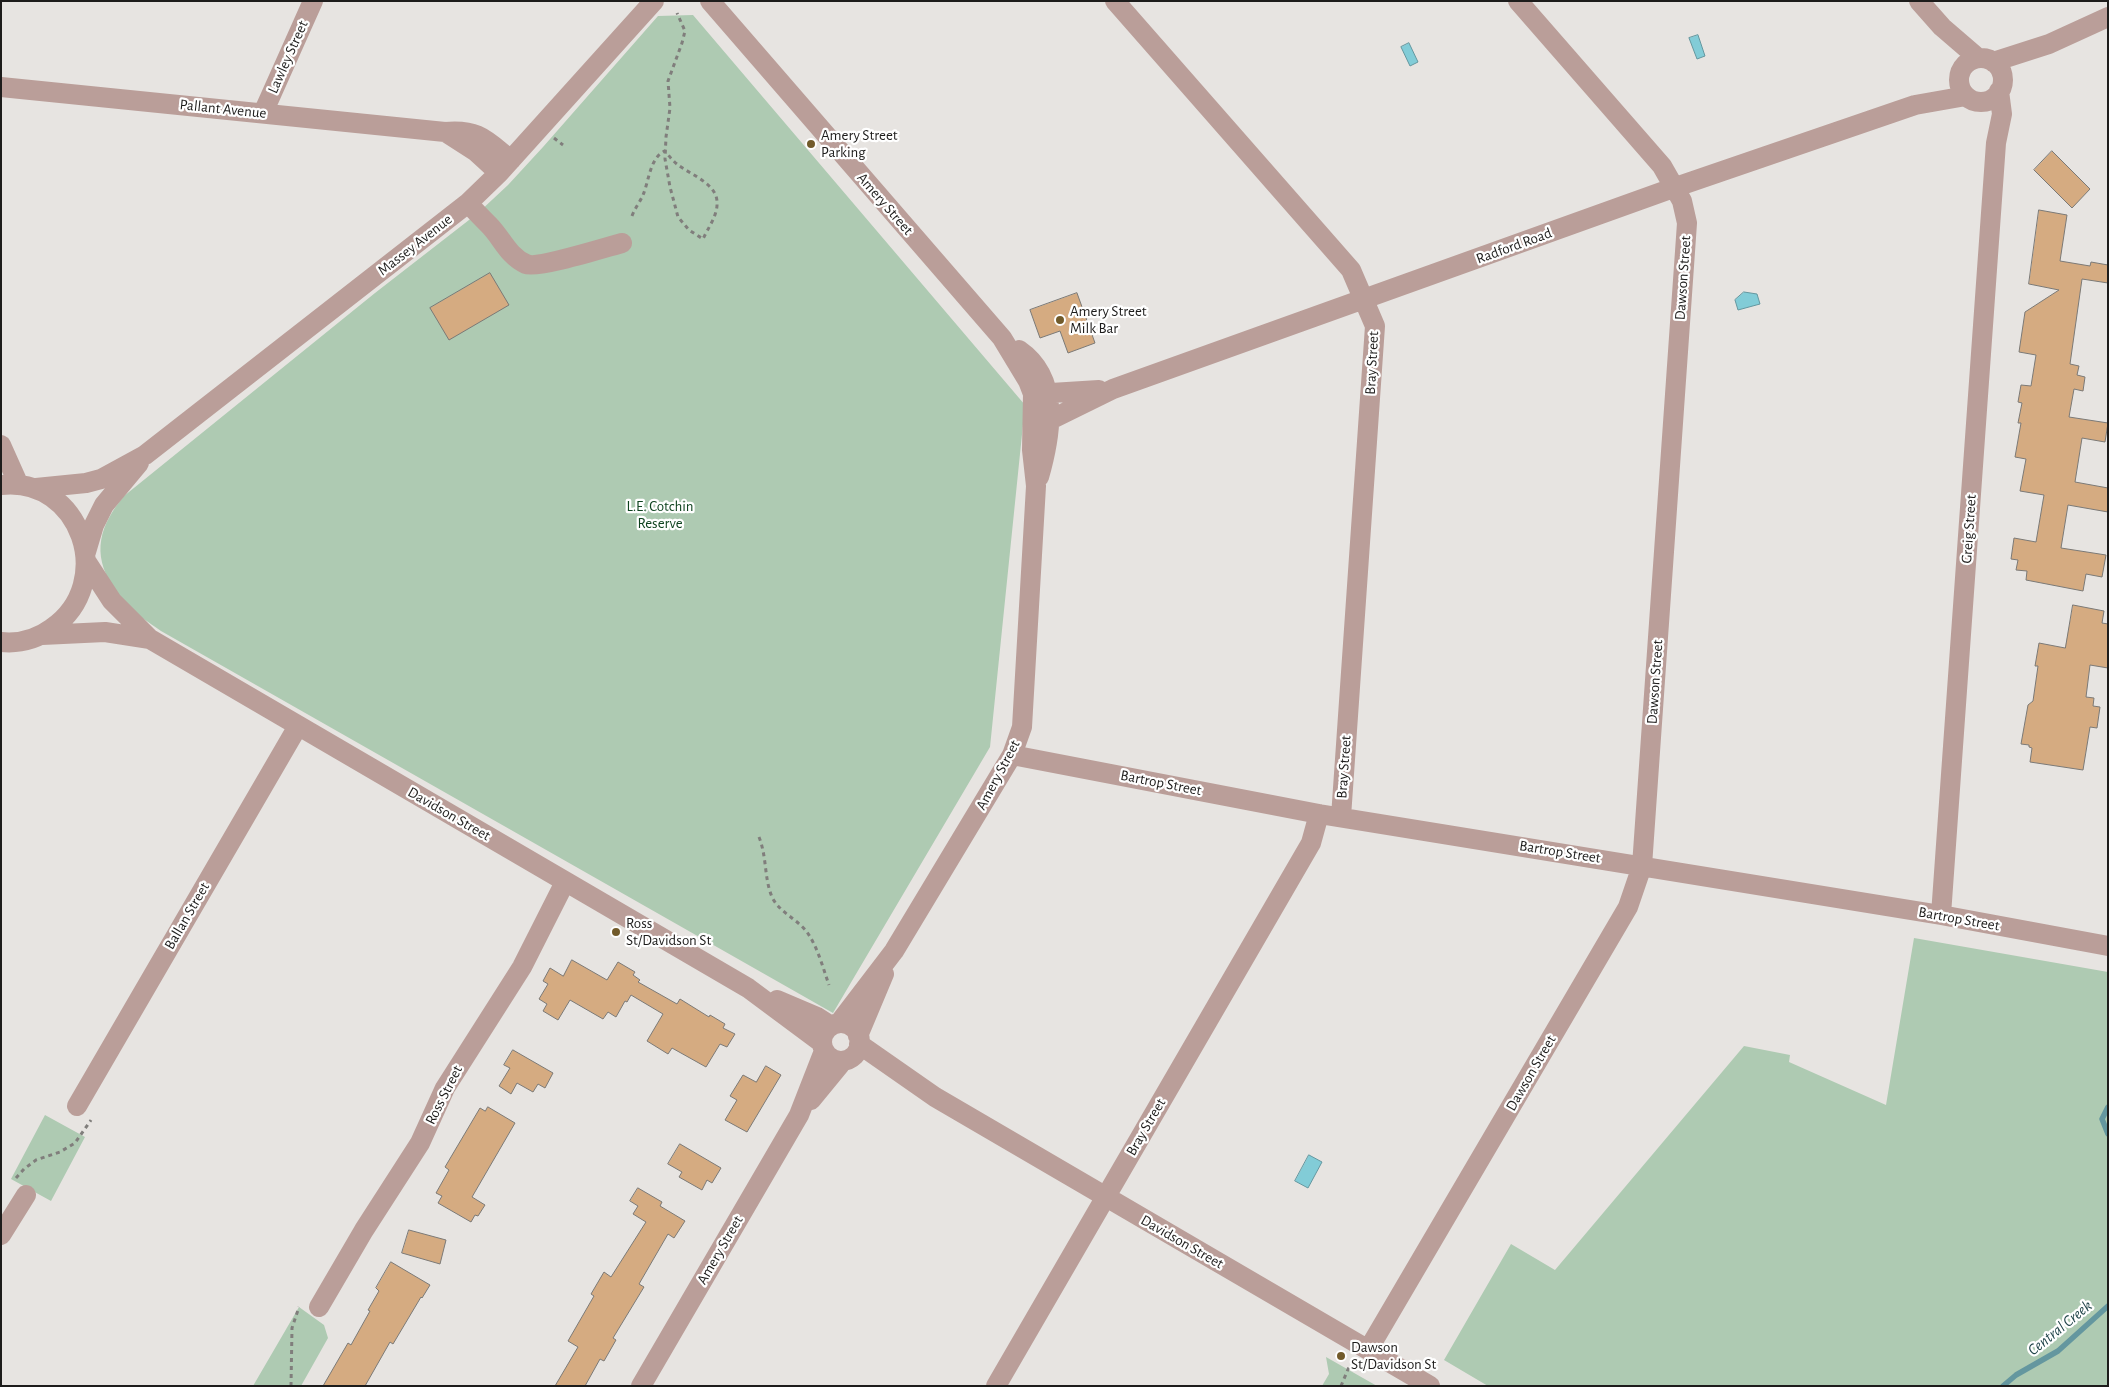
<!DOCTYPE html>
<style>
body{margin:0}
#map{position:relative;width:2109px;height:1387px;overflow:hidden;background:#e7e4e1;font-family:"Alegreya Sans",sans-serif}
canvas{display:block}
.frame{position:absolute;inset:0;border:2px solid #1d1c1b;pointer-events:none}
</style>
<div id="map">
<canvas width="2109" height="1387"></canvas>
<div class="frame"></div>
</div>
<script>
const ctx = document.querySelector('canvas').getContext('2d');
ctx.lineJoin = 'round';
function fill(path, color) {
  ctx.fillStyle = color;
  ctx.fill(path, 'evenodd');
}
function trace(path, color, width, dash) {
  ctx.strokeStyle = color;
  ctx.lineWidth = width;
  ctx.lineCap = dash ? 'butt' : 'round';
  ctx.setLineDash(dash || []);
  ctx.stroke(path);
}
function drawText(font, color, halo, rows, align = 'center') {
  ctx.font = font + ' "Alegreya Sans",sans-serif';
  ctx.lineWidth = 4.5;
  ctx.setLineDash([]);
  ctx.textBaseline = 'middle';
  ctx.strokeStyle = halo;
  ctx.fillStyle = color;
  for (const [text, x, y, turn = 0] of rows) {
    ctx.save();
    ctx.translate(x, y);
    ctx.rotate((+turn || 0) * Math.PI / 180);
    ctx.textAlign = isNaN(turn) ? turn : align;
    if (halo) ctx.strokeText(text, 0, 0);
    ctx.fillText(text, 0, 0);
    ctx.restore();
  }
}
fill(new Path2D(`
 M 693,15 L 1025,405 L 990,747 L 833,1013 L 161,631 C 149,622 134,614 124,603 C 119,599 116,592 113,587 C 91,553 100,525 124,496 L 375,293 L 478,213 L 508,185 L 543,147 L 658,16 Z
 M 1914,938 L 2108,972 L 2108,1386 L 1488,1386 L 1444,1360 L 1511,1244 L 1555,1270 L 1744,1046 L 1790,1055 L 1789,1062 L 1886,1105 Z
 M 45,1115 L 85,1137 L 51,1201 L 11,1179 Z
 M 299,1307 L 324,1325 L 328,1338 L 301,1386 L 253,1386 Z
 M 1326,1357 L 1377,1386 L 1322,1386 L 1329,1374 Z`), '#aecab2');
const water = new Path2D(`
 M 1698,35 L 1705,56 L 1697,59 L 1689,38 Z
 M 1409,43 L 1418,62 L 1410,66 L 1401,47 Z
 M 1744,292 L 1757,294 L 1760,304 L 1738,310 L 1735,300 Z
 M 1309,1155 L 1322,1162 L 1308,1188 L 1295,1181 Z`);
fill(water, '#82ccd7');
trace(water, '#64979f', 1);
trace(new Path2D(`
 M 2108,1107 L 2102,1119 L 2108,1134
 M 2003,1386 L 2016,1375 L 2058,1351 L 2108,1306`), '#64979f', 5.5);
const building = new Path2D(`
 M 2052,151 L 2090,189 L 2072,208 L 2034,170 Z
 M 2039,210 L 2067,215 L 2060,261 L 2090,266 L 2091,262 L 2108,265 L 2108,283 L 2082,279 L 2070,364 L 2079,366 L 2077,375 L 2085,377 L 2083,391 L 2074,389 L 2069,417 L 2108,423 L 2105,442 L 2082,438 L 2075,482 L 2108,488 L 2108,512 L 2068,505 L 2061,548 L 2106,555 L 2102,577 L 2086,574 L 2083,591 L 2026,580 L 2027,571 L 2016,570 L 2018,560 L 2011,559 L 2014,538 L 2036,542 L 2044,495 L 2020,491 L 2026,459 L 2015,457 L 2021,423 L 2018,423 L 2022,403 L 2018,402 L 2021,385 L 2031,386 L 2036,355 L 2019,352 L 2025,312 L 2059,290 L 2029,284 Z
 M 490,273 L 509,305 L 449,340 L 430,308 Z
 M 1077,293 L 1095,343 L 1068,353 L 1060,331 L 1040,338 L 1030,310 Z
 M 2073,605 L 2104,611 L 2102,623 L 2108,624 L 2108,668 L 2090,665 L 2086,697 L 2094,698 L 2093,706 L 2100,707 L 2097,728 L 2090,727 L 2083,770 L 2030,762 L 2032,748 L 2029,747 L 2029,745 L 2021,744 L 2028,705 L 2033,701 L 2038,666 L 2035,666 L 2039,643 L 2065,648 Z
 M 572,960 L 607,980 L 618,962 L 635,972 L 633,975 L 640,980 L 638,982 L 677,1004 L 680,999 L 709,1017 L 710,1015 L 725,1024 L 723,1028 L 735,1034 L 727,1047 L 720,1044 L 706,1067 L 672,1048 L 668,1054 L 647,1041 L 663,1014 L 631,995 L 627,1002 L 625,1001 L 616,1017 L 608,1012 L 603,1019 L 570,1000 L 558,1020 L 543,1011 L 547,1004 L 539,999 L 548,984 L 543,981 L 550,968 L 563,976 Z
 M 513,1050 L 553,1073 L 545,1088 L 538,1084 L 533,1092 L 517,1083 L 511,1094 L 499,1086 L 510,1068 L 504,1065 Z
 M 766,1066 L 781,1075 L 747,1132 L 725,1120 L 737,1100 L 730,1096 L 743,1075 L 756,1082 Z
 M 488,1107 L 515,1123 L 472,1197 L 485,1205 L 478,1216 L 475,1215 L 471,1222 L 438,1203 L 442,1196 L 436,1193 L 449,1170 L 445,1167 L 480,1108 L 485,1111 Z
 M 680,1144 L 721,1168 L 712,1183 L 707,1180 L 702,1190 L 679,1177 L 682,1172 L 668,1164 Z
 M 638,1188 L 662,1202 L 660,1206 L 685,1221 L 674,1238 L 668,1234 L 639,1284 L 644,1287 L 613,1338 L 616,1340 L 604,1361 L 600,1359 L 585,1386 L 555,1386 L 578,1347 L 568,1341 L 594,1296 L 591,1294 L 604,1272 L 611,1277 L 646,1222 L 633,1214 L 638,1206 L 630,1201 Z
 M 409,1230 L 446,1240 L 440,1264 L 402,1253 Z
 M 391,1262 L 430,1285 L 422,1298 L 421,1297 L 393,1344 L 390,1342 L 365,1386 L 323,1386 L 348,1343 L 351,1345 L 370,1311 L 368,1310 L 379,1291 L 376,1288 Z`);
fill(building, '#d5ab81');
trace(building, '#7b7976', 1);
trace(new Path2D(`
 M 554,138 L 563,145
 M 632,216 C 635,208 640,202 643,195 C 649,181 650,157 665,151 C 669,156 673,161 678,165 C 690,174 717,184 717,202 C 718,215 708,228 703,239 L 689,230 L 678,217 L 670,187 L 665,159 L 666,137 L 670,108 L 668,81 L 682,43 L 685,31 L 677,13
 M 759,837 C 767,857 764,878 772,897 C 779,912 797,919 807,932 C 818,948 823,968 829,985
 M 16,1178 L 24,1169 L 36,1160 L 60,1152 L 75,1143 L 91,1120
 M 291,1386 L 292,1328 L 299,1307
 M 1341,1386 L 1349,1367`), '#807e7c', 3, [4, 4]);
trace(new Path2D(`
 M 710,1 L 1002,338 L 1028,381 L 1033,394 L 1032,450 L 1036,486 L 1022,727 L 1012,755 L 894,951 L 839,1023
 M 1115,1 L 1351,270 L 1375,326 L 1341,817
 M 1919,1 L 1942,27 L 1978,58
 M1959 80a22 22 0 1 1 44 0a22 22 0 1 1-44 0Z
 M 1993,62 L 2049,44 L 2108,17
 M 1,87 L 445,132 C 479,129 486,140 511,160
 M 263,113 L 313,1
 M 447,133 L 475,151 L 499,173
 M 468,203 C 475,211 482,218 489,225 C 502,238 508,256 526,264 C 537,269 607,247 622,243
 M 1019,350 C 1061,379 1051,435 1039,477
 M 1035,394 L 1099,390
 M 1033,425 L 1050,420 L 1113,389 L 1673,188 L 1915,105 L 1966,96
 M 1,445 L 18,483
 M 1,485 C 81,476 117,583 52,628 C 37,639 20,644 1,642
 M 36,488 L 86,483 L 101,479 L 145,455 L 468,203 L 499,173 L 654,1
 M 86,552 L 94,525 L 104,505 L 139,463
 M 86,561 L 112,601 L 150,639 L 748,988 L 822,1043
 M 42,635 L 105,632 L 150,639
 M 1012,755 L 1319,814 L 1941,915 L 2108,946
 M 1941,915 L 1996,143 L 2002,114 L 1999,91
 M 777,1000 L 817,1017 L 831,1026
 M822 1042a19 19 0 1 1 38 0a19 19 0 1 1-38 0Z
 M 858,1036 L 884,974
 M 859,1044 L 935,1097 L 1430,1386
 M 811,1100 L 843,1061
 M 77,1106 L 298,726
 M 1,1235 L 26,1195
 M 319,1307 L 364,1230 L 420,1143 L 445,1088 L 522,967 L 565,882
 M 1368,1350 L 1628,907 L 1642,866 L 1687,223 L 1682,201 L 1662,166 L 1518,1
 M 641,1386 L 799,1115 L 824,1051
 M 996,1386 L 1311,843 L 1319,814`), '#ba9e99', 20);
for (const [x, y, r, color] of [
 [811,144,5,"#725b2b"],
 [1060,320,5,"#725b2b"],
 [616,932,5,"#725b2b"],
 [1341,1356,5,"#725b2b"]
]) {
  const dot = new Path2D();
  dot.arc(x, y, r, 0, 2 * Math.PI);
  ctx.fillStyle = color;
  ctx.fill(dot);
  trace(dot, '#fff', 2);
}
drawText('15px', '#1d1c1b', '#fff', [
 ["Lawley Street",288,57,-66],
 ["Pallant Avenue",223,109,6],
 ["Amery Street",885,204,49],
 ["Massey Avenue",415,245,-38],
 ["Radford Road",1514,246,-20],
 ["Dawson Street",1683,278,-86],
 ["Bray Street",1372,363,-87],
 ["Greig Street",1969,529,-86],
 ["Dawson Street",1655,682,-86],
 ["Bray Street",1344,767,-86],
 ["Amery Street",998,775,-62],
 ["Bartrop Street",1161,783,11],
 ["Davidson Street",449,814,30],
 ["Bartrop Street",1560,852,9],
 ["Ballan Street",187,916,-60],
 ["Bartrop Street",1959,919,10],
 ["Dawson Street",1531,1073,-60],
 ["Ross Street",444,1095,-63],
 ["Bray Street",1146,1127,-60],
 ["Davidson Street",1182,1242,30],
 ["Amery Street",720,1250,-60]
]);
drawText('15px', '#1d1c1b', '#fff', [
 ["Amery Street",821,135],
 ["Parking",821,152],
 ["Amery Street",1070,311],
 ["Milk Bar",1070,328],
 ["Ross",626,923],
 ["St/Davidson St",626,940],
 ["Dawson",1351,1347],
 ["St/Davidson St",1351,1364]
], 'left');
drawText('15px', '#0e431e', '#fff', [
 ["L.E. Cotchin",660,506],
 ["Reserve",660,523]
]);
drawText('italic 16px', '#1f4348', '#fff', [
 ["Central Creek",2060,1328,-39]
]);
</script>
